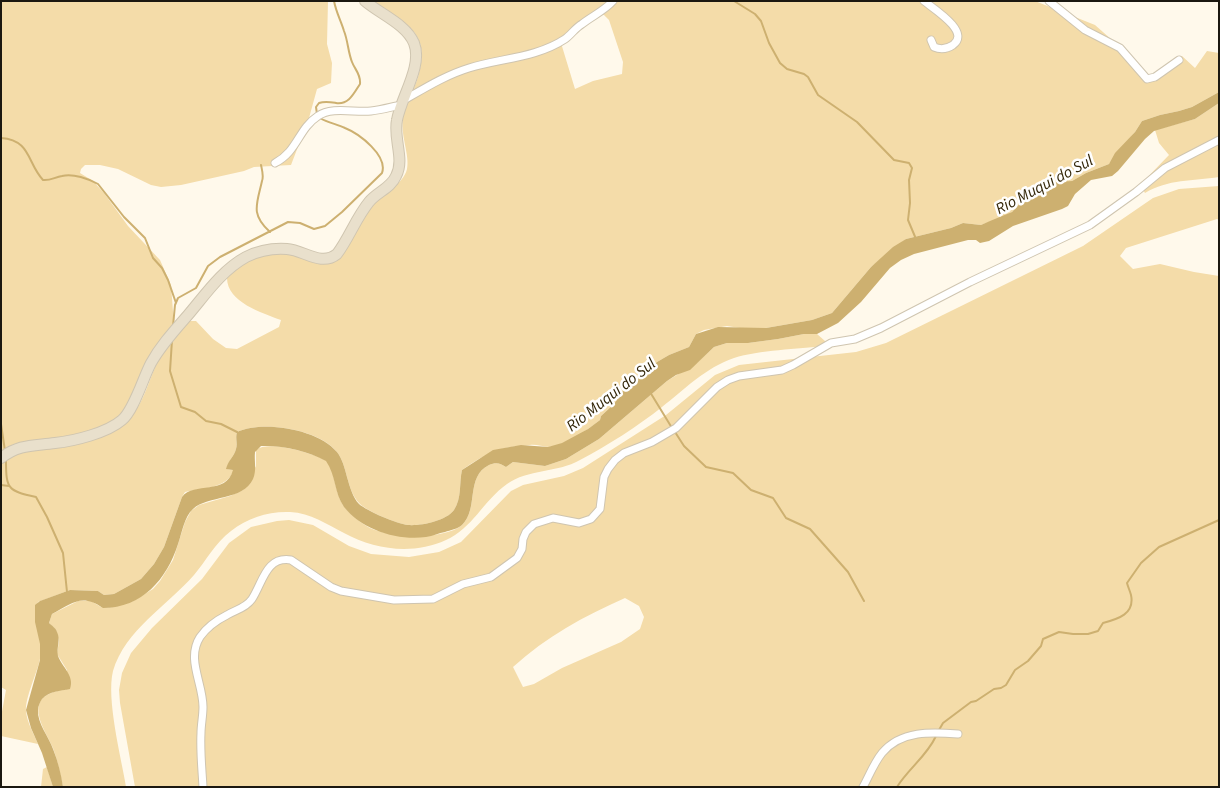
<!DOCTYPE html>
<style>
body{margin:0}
#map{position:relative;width:1220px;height:788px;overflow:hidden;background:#fff9eb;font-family:"Source Sans 3",sans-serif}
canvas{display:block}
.frame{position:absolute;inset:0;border:2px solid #1b1810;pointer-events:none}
</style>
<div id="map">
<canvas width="1220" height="788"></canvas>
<div class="frame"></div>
</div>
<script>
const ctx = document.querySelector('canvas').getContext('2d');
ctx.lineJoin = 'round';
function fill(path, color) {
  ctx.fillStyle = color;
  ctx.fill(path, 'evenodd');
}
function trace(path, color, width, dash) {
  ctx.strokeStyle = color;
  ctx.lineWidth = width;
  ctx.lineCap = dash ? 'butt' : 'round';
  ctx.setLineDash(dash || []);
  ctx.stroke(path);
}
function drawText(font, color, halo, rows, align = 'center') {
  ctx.font = font + ' "Source Sans 3",sans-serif';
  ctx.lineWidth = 5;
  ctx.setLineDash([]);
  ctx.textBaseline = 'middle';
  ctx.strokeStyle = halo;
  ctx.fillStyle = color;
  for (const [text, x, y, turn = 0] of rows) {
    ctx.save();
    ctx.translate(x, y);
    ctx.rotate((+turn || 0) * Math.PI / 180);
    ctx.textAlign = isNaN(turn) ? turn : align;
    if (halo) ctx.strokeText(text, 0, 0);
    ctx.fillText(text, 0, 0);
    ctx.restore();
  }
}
fill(new Path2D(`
 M 1,1 L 328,1 L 327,44 L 332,63 L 331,83 L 317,89 L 309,118 L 291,165 L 254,167 L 244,171 L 181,185 L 161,187 L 151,185 L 118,169 L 100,165 L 85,165 L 81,169 L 80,173 L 93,181 L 104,193 L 128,226 L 160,260 L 171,285 L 174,325 L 132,403 L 113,424 L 70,437 L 14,444 L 1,451 Z
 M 373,1 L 1035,1 L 1095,25 L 1120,47 L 1148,80 L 1182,56 L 1195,68 L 1207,51 L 1219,53 L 1219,92 L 1192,107 L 1179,111 L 1160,115 L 1142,121 L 1135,132 L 1109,164 L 1086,173 L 1072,181 L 1036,189 L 1026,197 L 1012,212 L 1005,216 L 981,225 L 963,223 L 951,228 L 906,239 L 871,267 L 832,313 L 812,320 L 766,328 L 740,328 L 727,326 L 704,330 L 696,334 L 689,347 L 669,355 L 657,362 L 624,389 L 614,404 L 601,416 L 600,420 C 586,431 568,444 549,447 C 543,447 536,444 530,445 C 499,447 488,452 462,470 C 459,483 462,498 454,510 C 446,521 421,526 408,525 C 397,524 367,511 360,504 C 346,490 348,466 337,452 C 319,429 263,420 237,432 C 235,439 238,443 236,449 C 234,457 228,460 227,469 L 234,470 C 227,489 202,488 185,492 L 182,497 L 164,547 L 154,564 L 141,579 L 114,594 L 104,595 L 98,591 L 70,590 L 38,602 C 31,622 44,639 40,659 C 37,673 25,698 26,711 C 27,723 34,734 38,744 L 1,736 L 1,717 L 6,690 L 1,687 L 1,467 L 3,460 L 8,455 L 110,432 C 142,420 146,383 160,357 C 168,342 178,332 190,321 L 196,321 L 213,339 L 226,348 L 237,349 L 279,327 L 281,320 C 262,313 227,302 227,278 C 241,262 266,250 288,253 C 298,255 309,260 319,263 C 330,253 343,244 354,233 C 363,225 366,211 375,202 C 385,191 403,185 407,169 C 410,155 400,135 403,117 C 406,103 414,90 418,77 C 432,31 405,24 373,1 ZM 597,13 L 604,15 L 609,20 L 623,62 L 622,74 L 593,81 L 575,89 L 561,43 Z
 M 1219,103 L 1219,177 C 1193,181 1168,179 1145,193 L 1140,185 L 1169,155 L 1159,143 L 1155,130 L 1195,119 Z
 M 1219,186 L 1219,220 L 1217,219 L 1126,248 L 1120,256 L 1133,269 L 1160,264 L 1194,272 L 1219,276 L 1219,787 L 135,787 L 120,703 L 119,690 L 122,673 L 131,653 L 152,628 L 202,579 L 229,543 L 251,527 L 277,521 L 289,520 L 313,525 L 349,546 L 371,554 L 409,557 L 439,552 L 461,542 L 511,491 L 523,485 L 564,476 L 583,468 L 666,415 L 715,375 L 739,365 L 856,352 L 886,343 L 1083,246 L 1153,198 L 1179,189 ZM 625,598 L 639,606 L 644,617 L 640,629 L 621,642 L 562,668 L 534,684 L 523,687 L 513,667 C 546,637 584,616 625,598 Z
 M 804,334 L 817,334 L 825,341 L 825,346 C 798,349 759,350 734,358 C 705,368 685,389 662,407 C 638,426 607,446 580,460 C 557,473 528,469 507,484 C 484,500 472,529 446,540 C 413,555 375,550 344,533 C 326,524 311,513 290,512 C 269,511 247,518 231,531 C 215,543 206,561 194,575 C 167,606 125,630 113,671 C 106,699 121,757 126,787 L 63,787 C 60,774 58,761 53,748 C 47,734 27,706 47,695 C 53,692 58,690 66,690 L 67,670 L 57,654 L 59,641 L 56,630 L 49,623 L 52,614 L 78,601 L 91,601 L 101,607 L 108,608 L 117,606 L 133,601 L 153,589 L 160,581 L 173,560 L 185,522 L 191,511 L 199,505 L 230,496 L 243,490 L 256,466 L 256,450 C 269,440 312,453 327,461 C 337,476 334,496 347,510 C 353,516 362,524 370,528 C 391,538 445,540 462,525 C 479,509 465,477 489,465 C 496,462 500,463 506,467 L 513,462 L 545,466 L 566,459 L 599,439 L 667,381 L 698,362 L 714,347 L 727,343 L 748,343 L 778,339 Z
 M 47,767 L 53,787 L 41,787 L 43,769 Z`), '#f4dca9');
fill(new Path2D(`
 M 1219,92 L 1219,103 L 1195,119 L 1154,131 L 1145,139 L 1118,171 L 1112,176 L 1091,180 L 1075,194 L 1068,206 L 1062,209 L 1013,226 L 989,241 L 980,243 L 976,240 L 968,240 L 914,254 L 901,260 L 890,268 L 861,302 L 838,323 L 817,334 L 804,334 L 778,339 L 748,343 L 727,343 L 714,347 L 690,370 L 676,375 L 667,381 L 599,439 L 566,459 L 545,466 L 513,462 L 506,467 C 500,463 496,462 489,465 C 465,477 479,509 462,525 C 458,529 450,530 445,532 C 439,533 433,536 426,537 C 398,541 362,530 344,507 C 334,493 336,475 326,461 C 308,451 282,445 261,446 L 255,452 C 254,461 257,470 253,479 C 243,501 208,495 193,509 C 184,517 182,533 178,544 C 167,579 142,608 103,608 C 82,593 72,603 52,614 L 49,623 C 52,626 56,628 57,632 C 61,640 56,648 58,656 C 62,667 75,676 70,689 C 60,691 50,691 42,699 C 40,702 38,706 38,710 C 37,723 49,737 53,749 C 58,761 61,774 63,787 L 53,787 L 42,753 L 31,728 L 26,710 L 40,660 L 40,644 L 35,622 L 35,605 L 40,601 L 70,590 L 98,591 L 104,595 L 114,594 L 141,579 L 154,564 L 164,547 L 182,497 C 194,481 226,496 233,470 L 226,469 C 228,460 234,457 236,449 C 238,443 235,439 237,432 C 263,420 318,429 337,452 C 347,464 347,491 359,504 C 367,511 397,524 408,525 C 421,526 446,521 454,510 C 462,498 459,483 462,470 L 493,450 L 521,445 L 548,447 L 562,443 L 588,429 L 600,420 L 601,416 L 614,404 L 624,389 L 657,362 L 669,355 L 689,347 L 696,334 L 718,327 L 766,328 L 812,320 L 832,313 L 871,267 L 893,247 L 906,239 L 951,228 L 963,223 L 981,225 L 990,221 L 1012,212 L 1026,197 L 1041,187 L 1056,182 L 1072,181 L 1086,173 L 1109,164 L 1115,153 L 1135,132 L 1142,121 L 1160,115 L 1179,111 L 1192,107 Z`), '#cdb070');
trace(new Path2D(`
 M 734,1 L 755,14 L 761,21 L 769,43 L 780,63 L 787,69 L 804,74 L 808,77 L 818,95 L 857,122 L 894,160 L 909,163 L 912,168 L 909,180 L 910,203 L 908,220 L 916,239
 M 317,114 L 316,107 L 319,103 C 325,101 330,102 336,103 C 349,105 354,93 360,84 C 361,74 355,70 352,62 C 348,52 348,41 344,31 C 341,21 336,12 334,1
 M 1,138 C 31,140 27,163 43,180 C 50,181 55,177 62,176 C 73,173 89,179 98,184 L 124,217 L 145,238 L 153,258 L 162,268 L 168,280 L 176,303
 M 261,165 C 262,170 264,176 262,181 C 257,204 250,214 270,232
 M 173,326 L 175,305 L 178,298 L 196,288 L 208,266 L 220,257 L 288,222 L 300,223 L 314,229 L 325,226 L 342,212 L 382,173 C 388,156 360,134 345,128 C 337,124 328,123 320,118
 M 172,340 L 170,371 L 181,407 L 195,412 L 206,421 L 221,424 L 237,432
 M 650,392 L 672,428
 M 1,424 L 5,451
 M 675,432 L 684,446 L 706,467 L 733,473 L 751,490 L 773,498 L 786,518 L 810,529 L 848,572 L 864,601
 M 6,461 C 6,489 8,491 36,497 L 47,517 L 63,553 L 67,592
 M 1,485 L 9,486
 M 939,730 L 943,723 L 971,702 L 976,701 L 994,689 L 1001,688 L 1006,685 L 1015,670 L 1028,661 L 1041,646 L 1043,639 L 1059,632 L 1073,634 L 1088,634 L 1098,631 L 1103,623 C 1118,619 1135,614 1131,595 C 1130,591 1128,587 1127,583 L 1141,563 L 1159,547 L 1219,520
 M 897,787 C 908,769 927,756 936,736`), '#cdb070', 2);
const minor = new Path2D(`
 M 924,1 C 934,9 971,32 953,45 C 947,49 941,50 934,47 L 931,40
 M 1049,1 L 1085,30 L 1120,48 L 1147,79 L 1155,77 L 1179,60
 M 404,100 C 425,88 446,75 469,68 C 501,58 536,58 565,39 C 571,35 575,28 582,24 C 592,16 604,11 613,1
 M 275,163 C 298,151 298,129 318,116 C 332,106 355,113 371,111 C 381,110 391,107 401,105
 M 203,787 C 202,769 200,751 201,733 C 201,725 203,716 203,707 C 203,683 186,659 200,637 C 207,627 217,620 227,615 C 235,610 246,608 252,599 C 263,582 266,556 291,560 L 331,587 L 341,591 L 394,600 L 433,599 L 463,584 L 491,577 L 517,558 L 522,549 L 523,539 L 526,532 L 534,524 L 553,518 L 579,523 L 591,519 L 600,509 L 604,477 L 608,469 L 615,460 L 624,453 L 652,442 L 676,428 L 717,387 L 728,380 L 739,376 L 782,370 L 793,365 L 831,343 L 855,339 L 881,328 L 970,282 L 1090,225 L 1136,192 L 1165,168 L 1219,140
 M 863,787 C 869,776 874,763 882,753 C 901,730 932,732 958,734`);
const secondary = new Path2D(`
 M 1,458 C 19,444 33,446 55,443 C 74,441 107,433 122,420 C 134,410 143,378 151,363 C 161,345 174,331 188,315 C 205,295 222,270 246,257 C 258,251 273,248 287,249 C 304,250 321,267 337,254 C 349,238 356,218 369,202 C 377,192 391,188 396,176 C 405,159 393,139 397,120 C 401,97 423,66 414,43 C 406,24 380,14 365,1`);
trace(minor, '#cfc5b0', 9);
trace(secondary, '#cfc5b0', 12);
trace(minor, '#fff', 7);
trace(secondary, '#e9e0cc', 10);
drawText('italic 16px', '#342709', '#fff', [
 ["Rio Muqui do Sul",1045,186,-28],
 ["Rio Muqui do Sul",612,396,-38]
]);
</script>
